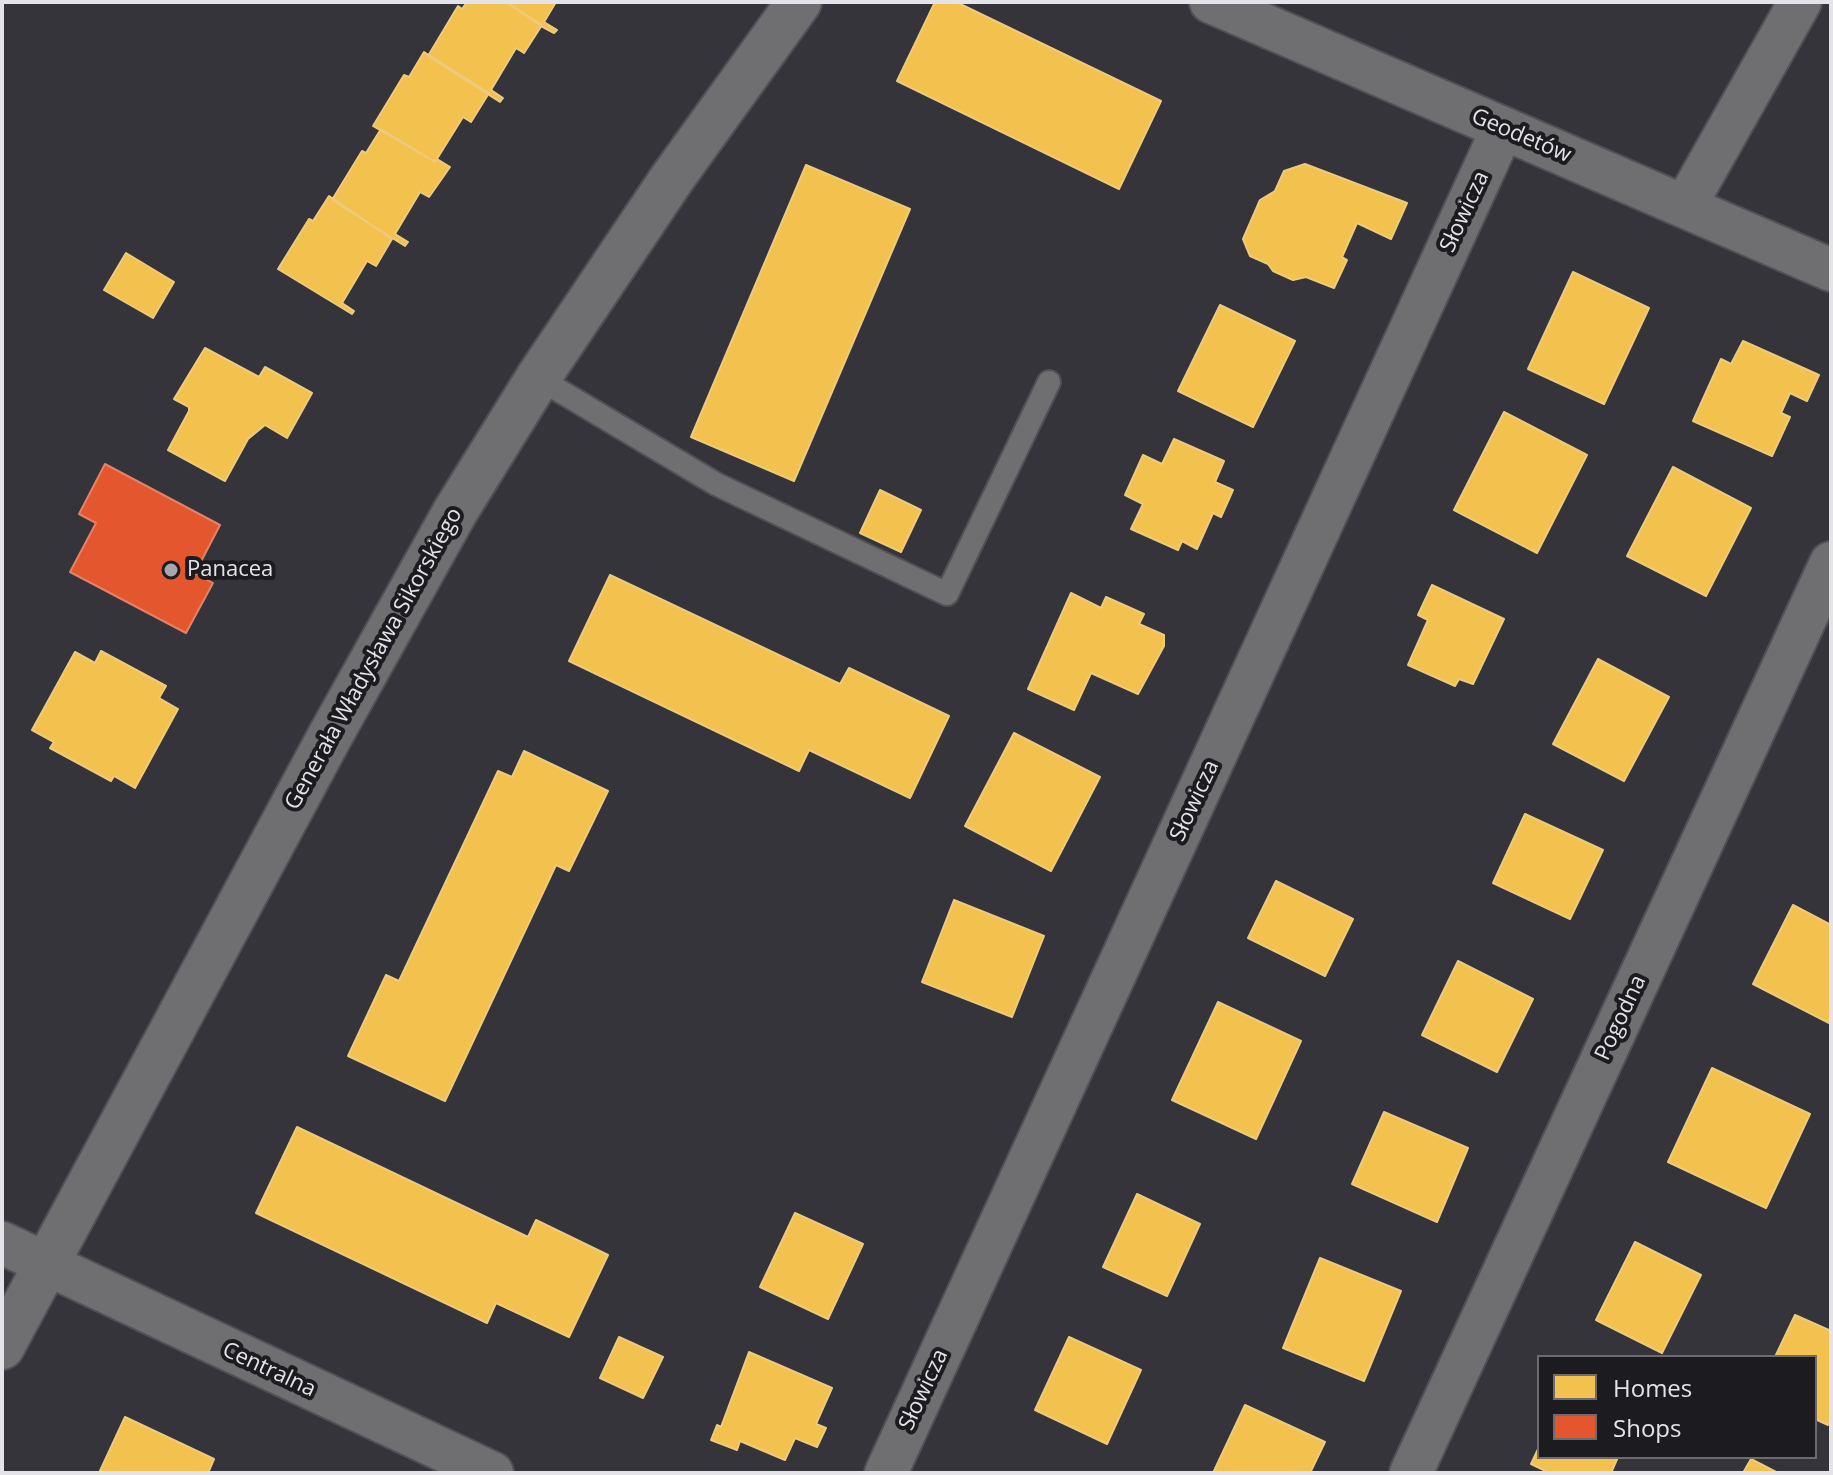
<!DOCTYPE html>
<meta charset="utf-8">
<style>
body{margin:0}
#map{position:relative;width:1833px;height:1475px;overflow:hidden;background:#35343a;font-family:"Open Sans",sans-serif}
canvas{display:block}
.frame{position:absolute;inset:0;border:4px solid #e4e3e9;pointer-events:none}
.legend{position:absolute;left:1537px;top:1355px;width:280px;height:104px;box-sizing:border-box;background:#1c1b1f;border:2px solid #6c6b70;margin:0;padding:10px 14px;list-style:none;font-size:24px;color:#e4e3e9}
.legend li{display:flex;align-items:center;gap:16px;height:40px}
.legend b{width:40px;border:2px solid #6c6b70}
</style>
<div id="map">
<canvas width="1833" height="1475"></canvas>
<div class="frame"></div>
<ul class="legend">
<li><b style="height:22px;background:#f2c14e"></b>Homes</li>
<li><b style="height:22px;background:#e4572e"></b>Shops</li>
</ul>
</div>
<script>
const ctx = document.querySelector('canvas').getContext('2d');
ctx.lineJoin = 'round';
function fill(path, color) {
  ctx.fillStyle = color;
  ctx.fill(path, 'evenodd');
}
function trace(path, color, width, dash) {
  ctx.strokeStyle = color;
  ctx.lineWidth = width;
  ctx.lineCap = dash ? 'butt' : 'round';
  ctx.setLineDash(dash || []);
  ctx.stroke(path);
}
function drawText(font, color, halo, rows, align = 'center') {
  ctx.font = font + ' "Open Sans",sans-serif';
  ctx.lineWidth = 8;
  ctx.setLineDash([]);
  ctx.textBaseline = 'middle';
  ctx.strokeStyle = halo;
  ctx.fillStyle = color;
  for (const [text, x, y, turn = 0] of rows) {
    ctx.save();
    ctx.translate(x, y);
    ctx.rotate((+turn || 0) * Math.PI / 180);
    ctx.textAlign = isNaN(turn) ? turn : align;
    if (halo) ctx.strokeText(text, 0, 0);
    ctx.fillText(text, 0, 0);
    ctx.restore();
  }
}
const homes = new Path2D(`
 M 467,2 L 506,2 L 542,25 L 524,53 L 516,48 L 491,90 L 503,98 L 500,102 L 428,56 L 458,6 L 462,9 Z
 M 506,2 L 556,2 L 544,22 L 557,30 L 554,33 L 541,26 Z
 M 935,2 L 956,2 L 1161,101 L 1119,189 L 897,81 Z
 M 424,52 L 489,93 L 471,122 L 463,117 L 435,162 L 373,126 L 404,75 L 409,77 Z
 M 381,129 L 435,162 L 437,159 L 450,167 L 429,197 L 420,192 L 395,234 L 408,242 L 405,246 L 332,200 L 362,151 L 366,153 Z
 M 1305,164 L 1407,203 L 1391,239 L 1357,223 L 1342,257 L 1347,260 L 1334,288 L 1306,277 L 1293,280 L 1273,271 L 1268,264 L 1250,256 L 1243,239 L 1260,200 L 1275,191 L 1284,171 Z
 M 806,165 L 910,209 L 794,481 L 691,437 Z
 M 329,196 L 392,239 L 376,266 L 367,261 L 342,303 L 354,311 L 352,314 L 278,269 L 309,219 L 313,221 Z
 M 126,253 L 174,282 L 153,318 L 104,290 Z
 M 1573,272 L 1649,308 L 1604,404 L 1528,369 Z
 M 1220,305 L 1295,341 L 1253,427 L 1178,391 Z
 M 1743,341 L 1819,375 L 1807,401 L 1790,393 L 1781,413 L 1790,417 L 1772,456 L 1693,421 L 1721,359 L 1731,364 Z
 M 205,348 L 259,377 L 265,367 L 312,393 L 287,438 L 265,425 L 248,439 L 225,481 L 168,450 L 189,411 L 189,407 L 174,399 Z
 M 1504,412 L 1587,455 L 1537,553 L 1454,510 Z
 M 1174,439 L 1224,461 L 1215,482 L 1233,490 L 1221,517 L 1213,513 L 1197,549 L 1182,541 L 1178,550 L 1131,529 L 1143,504 L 1125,495 L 1143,455 L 1162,464 Z
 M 1673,467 L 1751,508 L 1706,596 L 1627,556 Z
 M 880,490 L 921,510 L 901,552 L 860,533 Z
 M 610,575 L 840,684 L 849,668 L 949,716 L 910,798 L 809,750 L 799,771 L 569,661 Z
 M 1432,585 L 1504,619 L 1473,684 L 1459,679 L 1455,686 L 1408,665 L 1428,620 L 1418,615 Z
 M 1071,593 L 1101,608 L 1106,597 L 1144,614 L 1139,624 L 1164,635 L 1164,646 L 1138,694 L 1091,673 L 1074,710 L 1028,689 Z
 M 101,651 L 166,686 L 159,698 L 178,709 L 135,788 L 114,776 L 111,781 L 50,748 L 54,742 L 32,730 L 75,652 L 95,663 Z
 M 1598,659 L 1669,697 L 1624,781 L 1553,744 Z
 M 1014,733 L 1100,777 L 1051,871 L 965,826 Z
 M 524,751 L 608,791 L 569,871 L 556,865 L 445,1101 L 348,1056 L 386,975 L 399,981 L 498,771 L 512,777 Z
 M 1525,814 L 1603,850 L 1570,919 L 1493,883 Z
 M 1276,881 L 1353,919 L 1325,976 L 1248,938 Z
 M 954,900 L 1044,936 L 1012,1017 L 922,982 Z
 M 1793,905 L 1831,925 L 1831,1024 L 1753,984 Z
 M 1458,961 L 1533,999 L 1497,1072 L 1422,1035 Z
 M 1218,1002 L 1301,1041 L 1256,1139 L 1172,1100 Z
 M 1712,1068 L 1810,1114 L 1766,1208 L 1668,1162 Z
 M 1384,1112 L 1468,1148 L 1437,1222 L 1352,1184 Z
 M 297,1127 L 528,1237 L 536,1220 L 608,1255 L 569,1337 L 496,1303 L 487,1323 L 256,1213 Z
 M 1137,1194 L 1200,1224 L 1167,1296 L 1103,1267 Z
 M 795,1213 L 863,1244 L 828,1319 L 760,1287 Z
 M 1635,1242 L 1701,1275 L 1662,1353 L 1596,1320 Z
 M 1320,1258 L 1401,1291 L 1364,1381 L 1283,1348 Z
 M 1795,1315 L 1831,1331 L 1831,1417 L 1828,1425 L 1815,1419 L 1815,1357 L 1775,1357 Z
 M 619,1337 L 663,1357 L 643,1398 L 600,1378 Z
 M 1069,1337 L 1141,1370 L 1107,1444 L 1035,1410 Z
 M 749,1352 L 832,1388 L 816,1424 L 826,1428 L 817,1447 L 795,1438 L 785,1460 L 740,1441 L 737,1450 L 711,1440 L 717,1425 L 721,1427 Z
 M 1245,1405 L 1325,1442 L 1310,1473 L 1213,1473 Z
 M 125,1417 L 214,1459 L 208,1473 L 99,1473 Z
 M 1539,1447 L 1539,1457 L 1618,1457 L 1611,1473 L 1550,1473 L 1531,1464 Z
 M 1751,1459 L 1778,1473 L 1743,1473 Z`);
fill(homes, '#f2c14e');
trace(homes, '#eecb7c', 2);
const shops = new Path2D(`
 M 105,464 L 220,525 L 195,573 L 213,583 L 186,633 L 70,572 L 96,523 L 79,514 Z`);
fill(shops, '#e4572e');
trace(shops, '#e48166', 2);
const service = new Path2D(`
 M 538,378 L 716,484 L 947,594 L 1049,382`);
const minor = new Path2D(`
 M 1211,2 L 1831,270
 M 1685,206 L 1800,2
 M 2,1243 L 492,1473
 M 886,1473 L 1503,128
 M 1411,1473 L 1831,563`);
const tertiary = new Path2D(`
 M 2,1347 L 330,736 L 455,512 L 538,378 L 673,177 L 799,2`);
trace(service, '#515055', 26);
trace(minor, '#515055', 46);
trace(tertiary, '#515055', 48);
trace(service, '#6f6f72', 22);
trace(minor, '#6f6f72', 42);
trace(tertiary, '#6f6f72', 44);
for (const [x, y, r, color] of [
 [171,570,8,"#a7a6ac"]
]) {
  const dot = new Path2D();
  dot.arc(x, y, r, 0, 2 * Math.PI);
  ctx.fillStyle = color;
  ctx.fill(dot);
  trace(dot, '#1c1b1f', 3);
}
drawText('22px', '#e4e3e9', '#1c1b1f', [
 ["Geodetów",1521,136,23],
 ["Słowicza",1465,212,-65],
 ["Generała Władysława Sikorskiego",374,659,-61],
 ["Słowicza",1195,801,-65],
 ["Pogodna",1621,1018,-65],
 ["Centralna",269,1370,25],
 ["Słowicza",924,1390,-65]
]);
drawText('22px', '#e4e3e9', '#1c1b1f', [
 ["Panacea",187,570]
], 'left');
</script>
